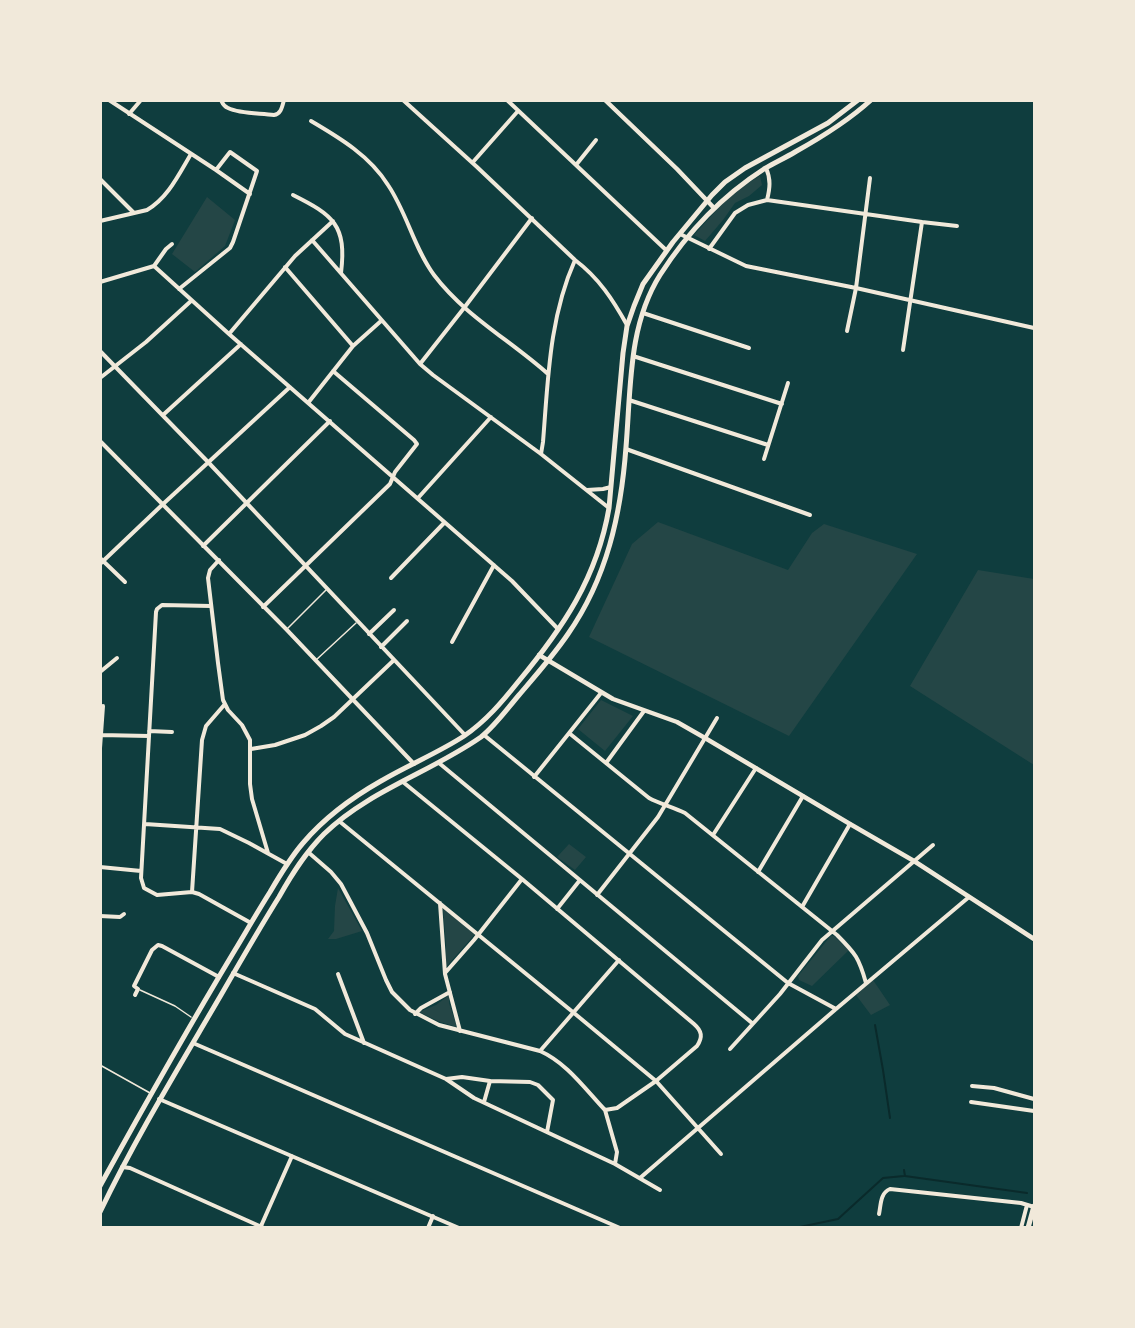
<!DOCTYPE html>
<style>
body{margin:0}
#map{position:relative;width:1135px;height:1328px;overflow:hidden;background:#0f3d3e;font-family:"Public Sans",sans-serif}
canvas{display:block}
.frame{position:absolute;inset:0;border:102px solid #f1e9da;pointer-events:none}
</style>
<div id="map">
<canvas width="1135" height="1328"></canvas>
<div class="frame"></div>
</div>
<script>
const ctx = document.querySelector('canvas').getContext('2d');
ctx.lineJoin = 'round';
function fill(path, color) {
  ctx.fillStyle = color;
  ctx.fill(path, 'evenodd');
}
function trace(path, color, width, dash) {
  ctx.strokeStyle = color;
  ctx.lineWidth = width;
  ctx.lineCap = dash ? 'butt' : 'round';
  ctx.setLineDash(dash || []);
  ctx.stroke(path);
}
fill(new Path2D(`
 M 760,176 L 762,185 L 749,196 L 735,203 L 723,220 L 705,241 L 694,235 L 722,204 L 742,186 Z
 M 207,197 L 235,220 L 225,246 L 195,272 L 172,254 Z
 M 658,522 L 788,570 L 812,533 L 824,524 L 917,554 L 789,736 L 589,637 L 632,544 Z
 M 978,570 L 1034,579 L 1034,765 L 910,686 Z
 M 601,700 L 633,716 L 605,751 L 578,729 Z
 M 569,844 L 586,857 L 575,870 L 557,857 Z
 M 338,888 L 362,931 L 336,939 L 328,939 L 334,931 L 335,906 Z
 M 443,908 L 475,934 L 446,967 L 446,946 Z
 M 831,936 L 834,936 L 849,950 L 812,986 L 799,980 L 798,976 L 829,938 Z
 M 873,980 L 890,1005 L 871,1015 L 856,995 Z
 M 449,995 L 449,1003 L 457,1027 L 440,1022 L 419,1012 L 436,1005 Z`), '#244646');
trace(new Path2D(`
 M 875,1025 L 883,1070 L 890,1118
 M 904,1170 L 905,1176 L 1027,1193
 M 795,1228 L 838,1219 L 883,1178 L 904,1176`), '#0a2a2b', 2);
trace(new Path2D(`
 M 287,629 L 326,590
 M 316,660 L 356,623
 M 140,990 L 175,1006 L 191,1017
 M 100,1065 L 150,1093`), '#f1e9da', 1.5);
trace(new Path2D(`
 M 109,100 L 216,170 L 250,194
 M 221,100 C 223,104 223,106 228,108 C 240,114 260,113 274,115 C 281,114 282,107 284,100
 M 403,100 L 477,167 L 575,260 C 599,278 613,300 627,325
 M 507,100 L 666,250
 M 129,114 L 141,100
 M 311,121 C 340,138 370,156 388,185 C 407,213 414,248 434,275 C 465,316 510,340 548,374
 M 473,162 L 518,111
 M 576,165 L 596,140
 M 766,168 C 771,179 770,188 767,200
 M 100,179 L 133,212
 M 293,195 C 333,215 347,225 341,273
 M 100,221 L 147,210 C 168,198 179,174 191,154
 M 680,234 L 746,266 L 856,288 L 1034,328
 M 312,240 L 420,364 L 433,375 L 541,454 L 609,508
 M 709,249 L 735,213 L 748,205 L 767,200 L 922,222 L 957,226
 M 154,266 L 229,334 L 512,581 L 558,629
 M 154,266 L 166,249 L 172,244
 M 285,267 L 353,346
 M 100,282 L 154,266
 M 179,289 L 230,248 L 233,242 L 257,171 L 230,152 L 216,170
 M 643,313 L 749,348
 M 847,331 L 856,288 L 870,178
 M 229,334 L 295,256 L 333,221
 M 903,350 L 922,222
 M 100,351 L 208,462 L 465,735
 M 633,356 L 782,404
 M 420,364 L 464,308 L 532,218
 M 100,378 L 146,342 L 191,301
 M 629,400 L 768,445
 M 308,403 L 353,346 L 381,321
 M 163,415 L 241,344
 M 100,441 L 286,629 L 414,764
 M 626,449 L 810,515
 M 541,454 L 543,442 C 548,381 549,318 575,260
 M 764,459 L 788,383
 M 587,490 L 603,489 L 611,487
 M 418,498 L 491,417
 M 203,546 L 330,421
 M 100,558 L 125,582
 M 219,560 L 210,570 L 208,578 L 218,663 L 223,700 L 228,710 L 242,725 L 250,740 L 250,784 L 252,799 L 268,853
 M 100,564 L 162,505 L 290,387
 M 391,578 L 444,523
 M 211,606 L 162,605 L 157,609 L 156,612 L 141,878 L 144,888 L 157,895 L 192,892 L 199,894 L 251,923
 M 263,607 L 390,484 L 395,472 L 417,444 L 414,440 L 333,371
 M 369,634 L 394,610
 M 452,642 L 494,565
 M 381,647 L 407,621
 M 100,672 L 117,658
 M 149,731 L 172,732
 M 569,733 L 649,798 C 660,804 673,807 685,813 L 837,935 C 856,954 859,958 866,983
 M 100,735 L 149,736
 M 484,735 L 788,983 L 836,1009
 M 100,748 L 103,706
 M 251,749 L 275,745 L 305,735 L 321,726 L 334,717 L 394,660
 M 439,763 L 752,1023
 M 606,763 L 644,711
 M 534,777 L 601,693
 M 339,821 L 574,1013 L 656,1081 L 721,1154
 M 145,824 L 220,829 L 249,843 L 287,864
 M 713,835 L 756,768
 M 308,852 L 331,872 L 341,884 L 367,933 L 386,980 L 392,992 L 410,1010 L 439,1025 L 540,1051 C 567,1063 585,1089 605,1110 L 617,1108 L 656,1081 L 697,1046 C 703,1037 702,1031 694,1024 L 522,879 L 403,782
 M 100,867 L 141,871
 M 758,872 L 803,796
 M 192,892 L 202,740 L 206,726 L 225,704
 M 597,895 L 658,817 L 717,718
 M 440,903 L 445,974 L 460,1031
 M 802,907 L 850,824
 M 557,909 L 580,880
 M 100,916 L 120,917 L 124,914
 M 233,973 L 315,1009 L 345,1034 L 446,1079 L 474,1098 L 615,1164 L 660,1190
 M 445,973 L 474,940 L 522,879
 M 338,974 L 364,1043
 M 135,995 L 138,989 L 134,986 L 152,950 L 158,945 L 162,946 L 219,977
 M 415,1014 L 421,1008 L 450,992
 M 193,1043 L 620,1228
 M 730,1049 L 780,994 L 822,940 L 933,845
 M 540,1051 L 619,960
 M 446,1079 L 462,1077 L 490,1081 L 530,1082 L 538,1085 L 553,1100 L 547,1132
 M 972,1086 L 994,1088 L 1034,1099
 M 159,1099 L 459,1228
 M 484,1102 L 490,1081
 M 971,1102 L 1034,1111
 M 605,1110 L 617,1152 L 615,1164
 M 122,1167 L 130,1168 L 264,1228
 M 640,1178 L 836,1009 L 969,897
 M 879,1214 C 881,1205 880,1193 890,1189 L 1021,1203 L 1034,1207
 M 261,1226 L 292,1156
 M 428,1228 L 433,1216
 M 1021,1228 L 1027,1205`), '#f1e9da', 4);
trace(new Path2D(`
 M 605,100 L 677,169 L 714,208
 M 539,655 L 613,699 L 677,722 L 705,738 L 850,824 L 914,861 L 1034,939`), '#f1e9da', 4.5);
trace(new Path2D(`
 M 100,1186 C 144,1106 188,1028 235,950 C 247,930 258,911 270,892 C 280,875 290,858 303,843 C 325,817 351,798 381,781 C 408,765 438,753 464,736 C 486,721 502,702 518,682 C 563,628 597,578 609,508 L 623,353 L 627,326 L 634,306 L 643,284 L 673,242 L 712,195 L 725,182 L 745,168 L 828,123 L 858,100
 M 100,1212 C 136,1137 179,1067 221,995 C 240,962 259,929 279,897 C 292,874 305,853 324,834 C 368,791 431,772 481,737 C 495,726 507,709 519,695 C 536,675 553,656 568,634 C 607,578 621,514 626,447 C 631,388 628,326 660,275 C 687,233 722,196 764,169 C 774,163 785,158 795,152 C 822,137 848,121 871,100
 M 1028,1228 L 1034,1206`), '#f1e9da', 5);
</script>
